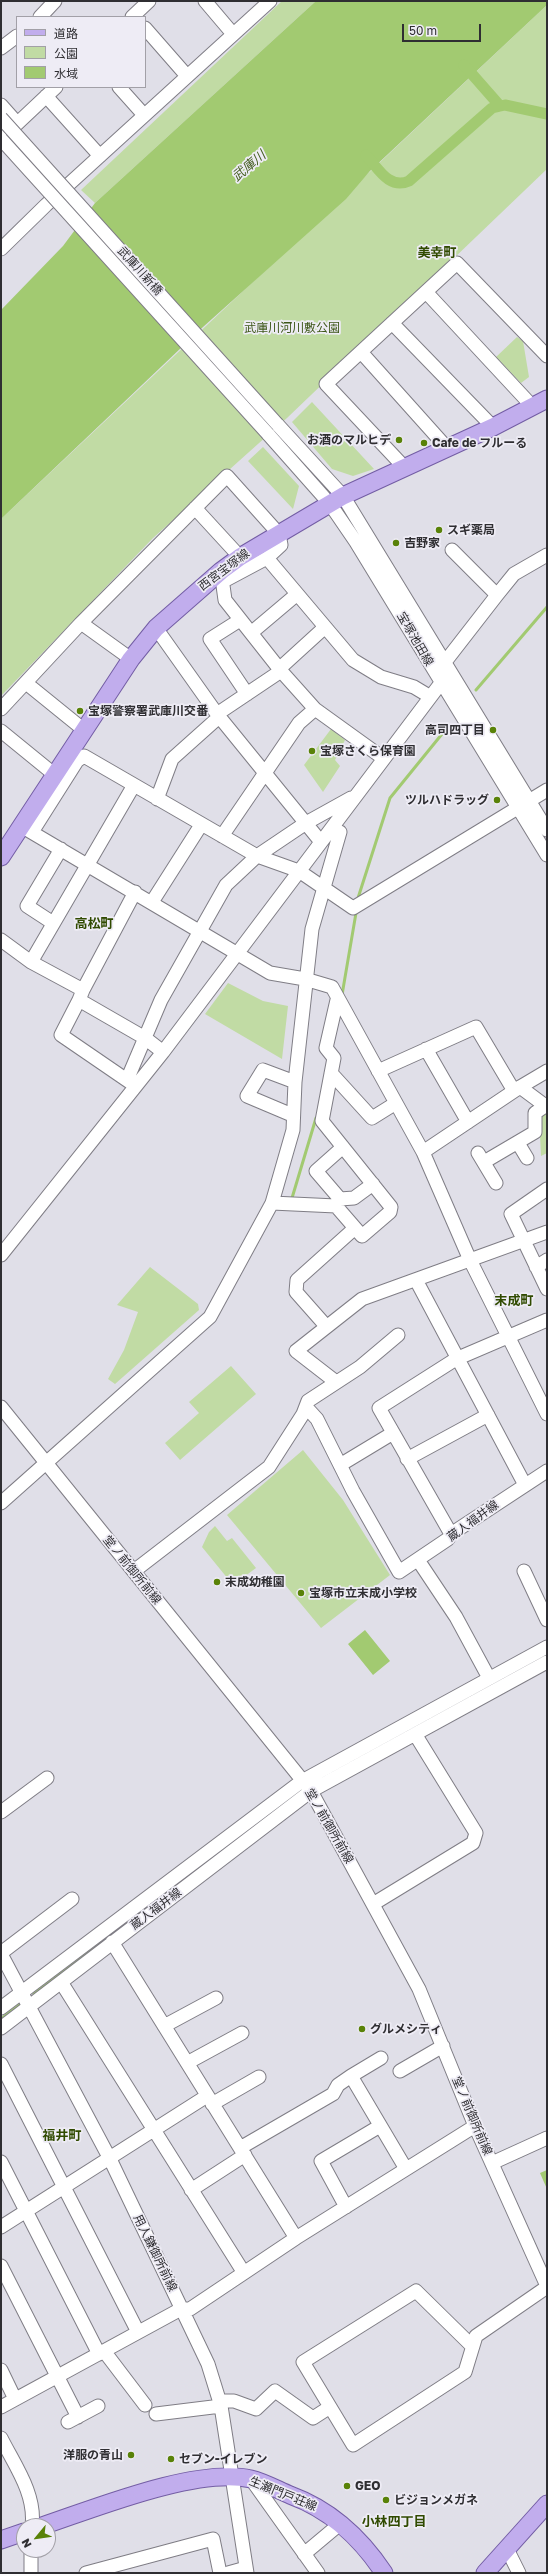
<!DOCTYPE html>
<meta charset="utf-8">
<style>
body{margin:0}
#map{position:relative;width:548px;height:2574px;overflow:hidden;background:#e0dfe8;font-family:"Golos Text","Noto Sans JP",sans-serif}
canvas{display:block}
.frame{position:absolute;inset:0;border:2px solid #2f2e32;pointer-events:none}
.legend{position:absolute;left:16px;top:16px;width:130px;height:72px;box-sizing:border-box;background:#eeecf5;border:1px solid #a2a0a7;margin:0;padding:5px 7px;list-style:none;font-size:12px;color:#2f2e32}
.legend li{display:flex;align-items:center;gap:8px;height:20px}
.legend b{width:20px;border:1px solid #a2a0a7}
.north{position:absolute;left:16px;top:2518px;width:40px;height:40px;box-sizing:border-box;background:#eeecf5;border:1px solid #a2a0a7;border-radius:50%;rotate:241deg;font-size:11px;font-weight:700;line-height:16px;text-align:center;color:#2f2e32}
.north::after{content:'';display:block;margin:auto;width:14px;height:18px;background:#598208;clip-path:polygon(50% 0,100% 100%,50% 72%,0 100%)}
.scale{position:absolute;left:402px;top:24px;width:79px;height:18px;box-sizing:border-box;border:2px solid #2f2e32;border-top:0;padding-left:5px;font-size:12px;line-height:14px;white-space:nowrap;color:#2f2e32;-webkit-text-stroke:3px #eeecf5;paint-order:stroke}
</style>
<div id="map">
<canvas width="548" height="2574"></canvas>
<div class="frame"></div>
<ul class="legend">
<li><b style="height:5px;background:#c1aded"></b>道路</li>
<li><b style="height:11px;background:#c1dba4"></b>公園</li>
<li><b style="height:11px;background:#a2ca71"></b>水域</li>
</ul>
<div class="north">N</div>
<div class="scale">50 m</div>
</div>
<script>
const ctx = document.querySelector('canvas').getContext('2d');
ctx.lineJoin = 'round';
function fill(path, color) {
  ctx.fillStyle = color;
  ctx.fill(path, 'evenodd');
}
function trace(path, color, width, dash) {
  ctx.strokeStyle = color;
  ctx.lineWidth = width;
  ctx.lineCap = dash ? 'butt' : 'round';
  ctx.setLineDash(dash || []);
  ctx.stroke(path);
}
function drawText(font, color, halo, rows, align = 'center') {
  ctx.font = font + ' "Golos Text","Noto Sans JP",sans-serif';
  ctx.lineWidth = 3.5;
  ctx.setLineDash([]);
  ctx.textBaseline = 'middle';
  ctx.strokeStyle = halo;
  ctx.fillStyle = color;
  for (const [text, x, y, turn = 0] of rows) {
    ctx.save();
    ctx.translate(x, y);
    ctx.rotate((+turn || 0) * Math.PI / 180);
    ctx.textAlign = isNaN(turn) ? turn : align;
    if (halo) ctx.strokeText(text, 0, 0);
    ctx.fillText(text, 0, 0);
    ctx.restore();
  }
}
fill(new Path2D(`
 M 282,1 L 316,1 L 95,203 L 81,190 Z
 M 547,5 L 547,169 L 287,418 L 153,538 L 1,696 L 1,519 Z
 M 517,337 L 523,341 L 529,377 L 521,383 L 496,357 Z
 M 312,402 L 374,469 L 353,476 L 332,469 L 292,422 Z
 M 263,447 L 299,486 L 293,509 L 248,461 Z
 M 331,729 L 345,740 L 335,760 L 340,766 L 323,792 L 304,765 Z
 M 228,983 L 263,1001 L 288,1006 L 282,1059 L 205,1014 Z
 M 547,1112 L 547,1153 L 541,1156 L 539,1114 Z
 M 150,1267 L 198,1304 L 199,1310 L 115,1384 L 108,1379 L 124,1350 L 138,1312 L 117,1305 Z
 M 231,1366 L 256,1394 L 180,1460 L 165,1443 L 199,1413 L 189,1402 Z
 M 303,1450 L 343,1500 L 390,1575 L 321,1628 L 227,1515 Z
 M 215,1526 L 227,1541 L 232,1538 L 256,1568 L 233,1585 L 202,1547 L 209,1532 Z`), '#c1dba4');
fill(new Path2D(`
 M 316,1 L 547,1 L 547,5 L 370,171 L 346,199 L 203,327 L 1,519 L 1,310 L 63,246 L 95,203 Z
 M 365,1630 L 390,1661 L 373,1675 L 348,1644 Z
 M 547,2170 L 547,2189 L 540,2173 Z`), '#a2ca71');
trace(new Path2D(`
 M 476,690 L 547,607
 M 358,898 L 390,798 L 442,734
 M 342,995 L 356,913
 M 292,1198 L 316,1118
 M 34,1994 L 127,1924
 M 1,2019 L 21,2004`), '#a2ca71', 3);
trace(new Path2D(`
 M 464,65 L 500,106
 M 366,155 C 378,168 389,190 409,181 L 492,108 L 505,105 L 547,114`), '#a2ca71', 11);
const minor = new Path2D(`
 M 205,1 L 233,34
 M 40,17 L 55,1
 M 132,17 L 149,1
 M 145,28 L 187,76
 M 1,48 L 17,36
 M 119,87 L 144,115
 M 46,96 L 100,156
 M 1,105 L 17,123
 M 4,136 L 56,87
 M 1,249 L 46,205 L 270,1
 M 426,292 L 532,406
 M 392,323 L 493,427
 M 361,352 L 447,448
 M 277,424 L 343,496 L 547,830
 M 268,434 L 330,504 L 356,542 L 547,855
 M 404,467 L 326,384 L 457,263 L 547,356
 M 195,508 L 240,557
 M 452,550 L 497,595
 M 221,571 L 225,600 L 281,671 L 315,709 L 383,758
 M 222,582 L 267,558
 M 240,620 L 210,639 L 247,694
 M 81,623 L 131,659
 M 156,628 L 217,714 L 321,842
 M 251,633 L 296,595
 M 279,669 L 324,628
 M 26,683 L 84,730
 M 1,709 L 81,623 L 227,476 L 279,534 L 281,545 L 267,558 L 353,660 L 381,677 L 414,687 L 429,696
 M 217,714 L 281,671
 M 1,731 L 55,775
 M 157,799 L 172,759 L 219,717
 M 21,826 L 270,973 L 305,979 L 332,987 L 423,1152 L 470,1260 L 547,1414
 M 32,832 L 77,761 L 84,756 L 257,856 L 299,871 L 353,908 L 547,790
 M 222,836 L 299,723 L 315,709
 M 152,902 L 201,825
 M 53,923 L 27,906 L 61,849
 M 1,940 L 31,962 L 83,990 L 79,1000 L 145,1038 L 163,1052
 M 31,962 L 134,785
 M 83,990 L 135,892
 M 79,1000 L 61,1035 L 134,1085
 M 426,1049 L 468,1122
 M 378,1071 L 476,1027 L 514,1091
 M 331,1073 L 372,1118 L 396,1103
 M 127,1080 L 161,1000 L 226,885 L 257,856 L 306,823 L 351,798
 M 520,1087 L 547,1071
 M 292,1115 L 247,1096 L 263,1070 L 295,1082
 M 518,1143 L 527,1158
 M 423,1152 L 520,1087 L 547,1107
 M 478,1153 L 496,1183
 M 484,1162 L 535,1132 L 535,1113 L 545,1106
 M 547,1189 L 511,1214 L 547,1289
 M 340,1199 L 354,1198 L 373,1184
 M 272,1203 L 336,1206 L 362,1236 L 390,1212 L 391,1207 L 322,1121 L 334,1058 L 326,1048 L 337,1000
 M 336,1206 L 340,1199 L 316,1171 L 343,1147
 M 1,1255 L 163,1052 L 441,683 L 445,662 L 497,595 L 514,574 L 547,555
 M 536,1267 L 547,1260
 M 416,1280 L 525,1485
 M 326,1326 L 296,1292 L 297,1280 L 355,1228
 M 336,1382 L 296,1351 L 362,1299 L 547,1232
 M 1,1407 L 311,1791 L 419,1989 L 475,2126 L 547,2286
 M 306,1407 L 317,1419 L 353,1491 L 399,1572 L 448,1539 L 451,1534 L 547,1471
 M 407,1459 L 488,1415
 M 340,1465 L 393,1433
 M 1,1503 L 210,1317 L 272,1203 L 293,1130 L 295,1082 L 312,929 L 340,832
 M 451,1534 L 379,1408 L 456,1359 L 547,1320
 M 418,1560 L 456,1617 L 489,1678
 M 134,1571 L 269,1467 L 303,1414 L 308,1401 L 360,1367 L 398,1335
 M 524,1571 L 547,1620
 M 1,1812 L 47,1778
 M 373,1904 L 473,1843 L 476,1833 L 415,1734
 M 112,1942 L 296,2238
 M 1,1953 L 72,1899
 M 1,1954 L 110,2159 L 208,2364 L 221,2406 L 247,2573
 M 61,1982 L 244,2273
 M 1,2008 L 302,1781 L 547,1647
 M 164,2026 L 216,1998
 M 1,2028 L 311,1791 L 547,1662
 M 187,2063 L 242,2033
 M 1,2064 L 138,2332
 M 400,2071 L 443,2046
 M 351,2076 L 381,2058
 M 212,2104 L 259,2077
 M 240,2148 L 333,2094 L 338,2085 L 351,2076 L 406,2169
 M 1,2162 L 99,2354
 M 492,2163 L 547,2138
 M 191,2190 L 245,2155
 M 346,2207 L 321,2161 L 380,2126
 M 1,2227 L 207,2096
 M 1,2266 L 78,2417
 M 472,2346 L 416,2291 L 303,2362 L 353,2445 L 465,2372 L 476,2336 L 547,2287
 M 104,2351 L 145,2405
 M 1,2370 L 15,2399
 M 219,2401 L 234,2401 L 256,2409 L 275,2391 L 313,2418 L 330,2407
 M 1,2407 L 181,2309 L 190,2309 L 296,2238 L 475,2126
 M 156,2414 L 221,2406
 M 68,2422 L 98,2406
 M 1,2438 C 15,2466 36,2494 32,2526
 M 251,2479 L 318,2573
 M 507,2549 L 519,2573
 M 31,2550 L 31,2573
 M 304,2554 L 341,2523
 M 86,2573 L 213,2539 L 220,2573
 M 228,2573 L 246,2568`);
const major = new Path2D(`
 M 1,857 L 131,659 L 156,628 L 221,571 L 240,557 L 343,496 L 493,427 L 547,399
 M 42,2526 C 96,2508 196,2467 251,2479 C 264,2482 278,2490 290,2495 C 331,2510 360,2537 384,2573
 M 1,2540 L 24,2532
 M 485,2573 L 547,2504`);
trace(minor, '#7f7d85', 15);
trace(major, '#735da4', 19);
trace(minor, '#fff', 13);
trace(major, '#c1aded', 17);
const minorBridge = new Path2D(`
 M 1,118 L 277,424
 M 1,139 L 268,434`);
trace(minorBridge, '#7f7d85', 15, []);
trace(minorBridge, '#fff', 13);
for (const [x, y, r, color] of [
 [399,440,4,"#598208"],
 [424,443,4,"#598208"],
 [439,530,4,"#598208"],
 [396,543,4,"#598208"],
 [80,711,4,"#598208"],
 [493,730,4,"#598208"],
 [312,751,4,"#598208"],
 [497,800,4,"#598208"],
 [217,1582,4,"#598208"],
 [301,1593,4,"#598208"],
 [362,2029,4,"#598208"],
 [131,2455,4,"#598208"],
 [171,2459,4,"#598208"],
 [347,2486,4,"#598208"],
 [386,2500,4,"#598208"]
]) {
  const dot = new Path2D();
  dot.arc(x, y, r, 0, 2 * Math.PI);
  ctx.fillStyle = color;
  ctx.fill(dot);
  trace(dot, '#eeecf5', 1.5);
}
drawText('12px', '#2f2e32', '#eeecf5', [
 ["武庫川新橋",140,271,48],
 ["西宮宝塚線",224,570,-37],
 ["宝塚池田線",415,639,60],
 ["蔵人福井線",473,1521,-36],
 ["堂ノ前御所前線",132,1570,51],
 ["堂ノ前御所前線",329,1826,60],
 ["蔵人福井線",156,1909,-37],
 ["堂ノ前御所前線",472,2116,67],
 ["用人鎌御所前線",155,2253,64],
 ["生瀬門戸荘線",283,2494,22]
]);
drawText('12px', '#3d5718', '#eeecf5', [
 ["武庫川河川敷公園",292,328]
]);
drawText('bold 12px', '#2f2e32', '#eeecf5', [
 ["お酒のマルヒデ",391,440,"right"],
 ["Cafe de フルーる",432,443],
 ["スギ薬局",447,530],
 ["吉野家",404,543],
 ["宝塚警察署武庫川交番",88,711],
 ["高司四丁目",485,730,"right"],
 ["宝塚さくら保育園",320,751],
 ["ツルハドラッグ",489,800,"right"],
 ["末成幼稚園",225,1582],
 ["宝塚市立末成小学校",309,1593],
 ["グルメシティ",370,2029],
 ["洋服の青山",123,2455,"right"],
 ["セブン-イレブン",179,2459],
 ["GEO",355,2486],
 ["ビジョンメガネ",394,2500]
], 'left');
drawText('italic 13px', '#445e20', '#eeecf5', [
 ["武庫川",249,166,-40]
]);
drawText('bold 13px', '#304a00', '#eeecf5', [
 ["美幸町",437,253],
 ["高松町",94,924],
 ["末成町",514,1301],
 ["福井町",62,2136],
 ["小林四丁目",394,2522]
]);
</script>
